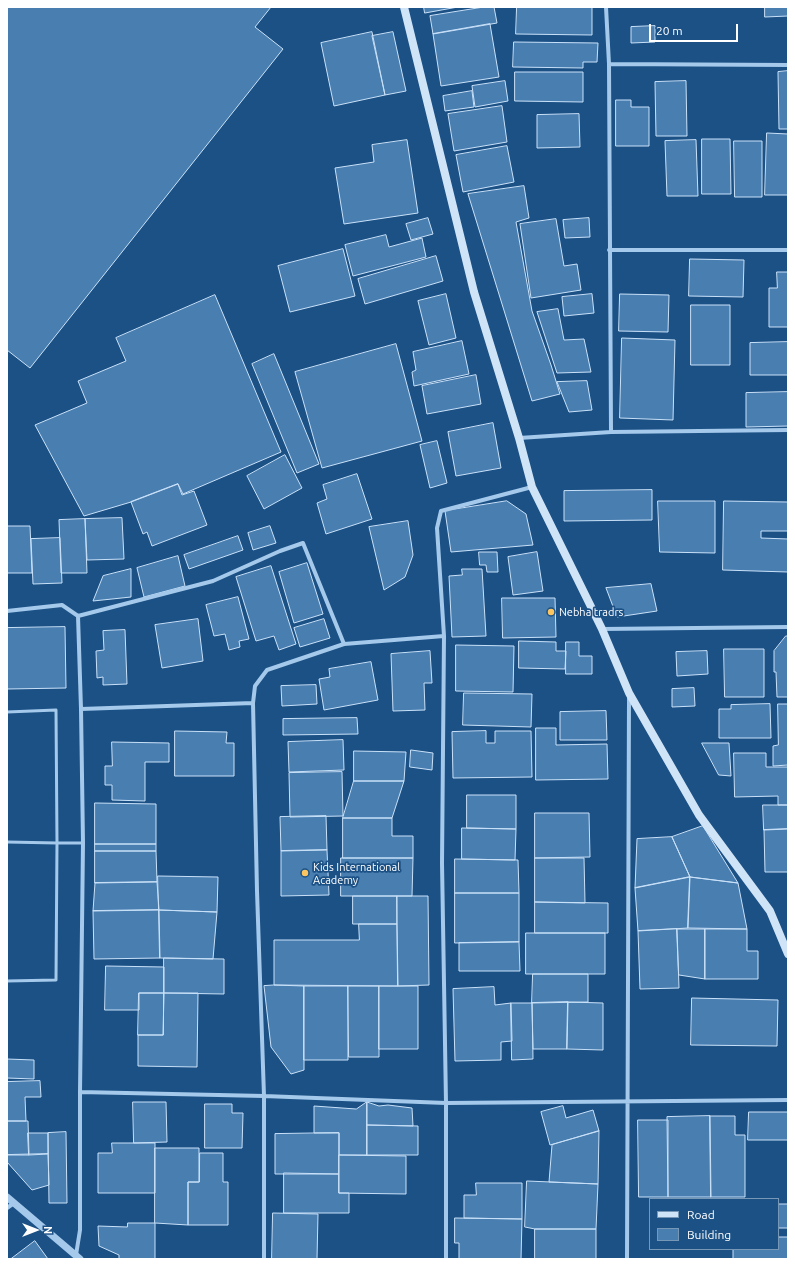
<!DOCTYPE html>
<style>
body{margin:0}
#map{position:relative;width:795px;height:1266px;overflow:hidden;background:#1c5186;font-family:Ubuntu,sans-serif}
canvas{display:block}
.frame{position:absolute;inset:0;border:8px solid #fff;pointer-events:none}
.legend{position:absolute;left:649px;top:1198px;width:130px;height:52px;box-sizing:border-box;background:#1c5186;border:1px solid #7797b6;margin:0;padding:5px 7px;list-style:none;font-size:12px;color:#fff}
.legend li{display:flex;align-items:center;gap:8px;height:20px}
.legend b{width:20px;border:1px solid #7797b6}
.north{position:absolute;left:16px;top:1210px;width:40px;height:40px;-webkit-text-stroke:3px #1c5186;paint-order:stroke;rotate:90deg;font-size:11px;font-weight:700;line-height:16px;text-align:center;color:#fff}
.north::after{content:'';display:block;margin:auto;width:14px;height:18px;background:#fff;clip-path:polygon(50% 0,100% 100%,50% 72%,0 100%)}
.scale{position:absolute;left:649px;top:24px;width:89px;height:18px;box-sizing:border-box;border:2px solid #fff;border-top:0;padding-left:5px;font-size:12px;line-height:14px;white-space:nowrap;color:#fff;-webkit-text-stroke:3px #1c5186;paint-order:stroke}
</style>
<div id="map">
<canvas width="795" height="1266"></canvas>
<div class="frame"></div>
<ul class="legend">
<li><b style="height:5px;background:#d0e4f8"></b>Road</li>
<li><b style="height:11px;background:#497eb1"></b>Building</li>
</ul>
<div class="north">N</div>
<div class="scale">20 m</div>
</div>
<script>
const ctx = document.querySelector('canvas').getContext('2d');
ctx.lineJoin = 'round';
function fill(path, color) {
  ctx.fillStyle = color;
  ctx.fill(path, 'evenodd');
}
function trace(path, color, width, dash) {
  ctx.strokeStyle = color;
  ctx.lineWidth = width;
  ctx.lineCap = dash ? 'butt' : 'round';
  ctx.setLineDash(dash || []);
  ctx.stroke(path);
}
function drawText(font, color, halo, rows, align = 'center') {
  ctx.font = font + ' Ubuntu,sans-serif';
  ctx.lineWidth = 3.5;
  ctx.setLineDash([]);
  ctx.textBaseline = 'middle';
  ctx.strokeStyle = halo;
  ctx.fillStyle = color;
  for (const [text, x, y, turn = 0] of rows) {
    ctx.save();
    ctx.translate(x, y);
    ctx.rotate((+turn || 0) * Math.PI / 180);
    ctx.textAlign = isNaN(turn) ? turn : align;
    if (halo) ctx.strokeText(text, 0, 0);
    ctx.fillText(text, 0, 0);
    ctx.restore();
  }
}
const building = new Path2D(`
 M 7,7 L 271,7 L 255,27 L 283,49 L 30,368 L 7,350 Z
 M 424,7 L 458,7 L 425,13 Z
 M 484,7 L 494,7 L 497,23 L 433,34 L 430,16 Z
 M 517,7 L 592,7 L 592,35 L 516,34 Z
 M 765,7 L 788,7 L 788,16 L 765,17 Z
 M 490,24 L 499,77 L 441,86 L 433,34 Z
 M 655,26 L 655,42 L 631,43 L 631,27 Z
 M 372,32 L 385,95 L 334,106 L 321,43 Z
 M 393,32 L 406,91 L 385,95 L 372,36 Z
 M 514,42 L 598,43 L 597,62 L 583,62 L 583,68 L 513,67 Z
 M 788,71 L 788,129 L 779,129 L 778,72 Z
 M 515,72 L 583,72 L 583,102 L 515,101 Z
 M 505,81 L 508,101 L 475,107 L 472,86 Z
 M 686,81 L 687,136 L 656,136 L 655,82 Z
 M 472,91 L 474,107 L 445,111 L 443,96 Z
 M 616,100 L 631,100 L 631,107 L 649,107 L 649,146 L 616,146 Z
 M 502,106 L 507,142 L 454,151 L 448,114 Z
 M 579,114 L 580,147 L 537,148 L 537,115 Z
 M 767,133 L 788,134 L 788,195 L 765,195 Z
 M 702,139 L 730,139 L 731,194 L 702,194 Z
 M 407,140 L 418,213 L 344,224 L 335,168 L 374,162 L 372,145 Z
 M 696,140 L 698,196 L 667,196 L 665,141 Z
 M 734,141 L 762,141 L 762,197 L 735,197 Z
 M 507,146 L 514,182 L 463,192 L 456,155 Z
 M 524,186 L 529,218 L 516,222 L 532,311 L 551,365 L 560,394 L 532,401 L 468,194 Z
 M 428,218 L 433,234 L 411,240 L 406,224 Z
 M 589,218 L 590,237 L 565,238 L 563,220 Z
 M 556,219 L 564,266 L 577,264 L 581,290 L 531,298 L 520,224 Z
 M 386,235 L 389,247 L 422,238 L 426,257 L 353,276 L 345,245 Z
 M 343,249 L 355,296 L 290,312 L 278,266 Z
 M 436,256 L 443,281 L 365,304 L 358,279 Z
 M 690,259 L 744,260 L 743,297 L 689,296 Z
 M 777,272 L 788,272 L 788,327 L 769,327 L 769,288 L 777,288 Z
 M 446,294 L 456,338 L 429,345 L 418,301 Z
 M 592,294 L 594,313 L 564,316 L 562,297 Z
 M 620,294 L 669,295 L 668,332 L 619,331 Z
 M 215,295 L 281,452 L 183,494 L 178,484 L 131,502 L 84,516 L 35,425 L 87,403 L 78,381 L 126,361 L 116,338 Z
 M 691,305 L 730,305 L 730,365 L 691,365 Z
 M 558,309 L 564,340 L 584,339 L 591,372 L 557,373 L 537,312 Z
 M 622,338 L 675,340 L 673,420 L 620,418 Z
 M 462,341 L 469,374 L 414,386 L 412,372 L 416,370 L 413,352 Z
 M 788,342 L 788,375 L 750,375 L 750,343 Z
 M 396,344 L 422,441 L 322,468 L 295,372 Z
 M 274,354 L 319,464 L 297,473 L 252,364 Z
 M 476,375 L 481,404 L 427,414 L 422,386 Z
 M 587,381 L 592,410 L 569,412 L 557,382 Z
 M 788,392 L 788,426 L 746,427 L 746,393 Z
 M 493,423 L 501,468 L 456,476 L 448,432 Z
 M 437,441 L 447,483 L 430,488 L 420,445 Z
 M 285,455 L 302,488 L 264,509 L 247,476 Z
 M 357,474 L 372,519 L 326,534 L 317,503 L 327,499 L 323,485 Z
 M 178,484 L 182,495 L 194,491 L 207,525 L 152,546 L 147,532 L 143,534 L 131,502 Z
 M 652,490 L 652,520 L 564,521 L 564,491 Z
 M 507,501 L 526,514 L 533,545 L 451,552 L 445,511 Z
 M 658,501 L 715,501 L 715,553 L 660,552 Z
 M 724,501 L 788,502 L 788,531 L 761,531 L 761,538 L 788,539 L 788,572 L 723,570 Z
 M 122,518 L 124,559 L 87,560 L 85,519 Z
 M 85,519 L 87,573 L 61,573 L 59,520 Z
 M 408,521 L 413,555 L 405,577 L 384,590 L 369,527 Z
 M 7,526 L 30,526 L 32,573 L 7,573 Z
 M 270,526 L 276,543 L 253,550 L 248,533 Z
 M 238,536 L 243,550 L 189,569 L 184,555 Z
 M 60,538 L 62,583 L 33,584 L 31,539 Z
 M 479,552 L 497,552 L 498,572 L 487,572 L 486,565 L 480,565 Z
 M 537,552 L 543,591 L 513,595 L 508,557 Z
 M 178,556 L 185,586 L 144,597 L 137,568 Z
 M 307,563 L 323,614 L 294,623 L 279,572 Z
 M 271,566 L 296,644 L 279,650 L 274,636 L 256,641 L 236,577 Z
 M 131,569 L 131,597 L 93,601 L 103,576 Z
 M 462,569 L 482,569 L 486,636 L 452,637 L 449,576 L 462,575 Z
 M 651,584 L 657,611 L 617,617 L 606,588 Z
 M 238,597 L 249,639 L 239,641 L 240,647 L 229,650 L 225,634 L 214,636 L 206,605 Z
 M 502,598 L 555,598 L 556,637 L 503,638 Z
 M 198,619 L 203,661 L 162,668 L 155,625 Z
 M 324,619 L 330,638 L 300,647 L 294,628 Z
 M 65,627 L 66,688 L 7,689 L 7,628 Z
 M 125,630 L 127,684 L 103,685 L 103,677 L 97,678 L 96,651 L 104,650 L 103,631 Z
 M 786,636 L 788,636 L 788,697 L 777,697 L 776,672 L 774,672 L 774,651 Z
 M 519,641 L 556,642 L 556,651 L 566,651 L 565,669 L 519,668 Z
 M 566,642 L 579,642 L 579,656 L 592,656 L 592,674 L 566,674 Z
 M 456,645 L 514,646 L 513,692 L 456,691 Z
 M 724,649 L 764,649 L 764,697 L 725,697 Z
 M 430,651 L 432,683 L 424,683 L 425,710 L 393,711 L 391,654 Z
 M 707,651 L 708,674 L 677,676 L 676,652 Z
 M 371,662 L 378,700 L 324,710 L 319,679 L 330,677 L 329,669 Z
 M 316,685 L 317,704 L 282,706 L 281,686 Z
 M 694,688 L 695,706 L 672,707 L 672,689 Z
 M 464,693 L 532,694 L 531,727 L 463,725 Z
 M 770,704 L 771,738 L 719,738 L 719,709 L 731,709 L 731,705 Z
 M 778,704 L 788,704 L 788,765 L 773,766 L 773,746 L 778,745 Z
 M 606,711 L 607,740 L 560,740 L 560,712 Z
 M 357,718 L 358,734 L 283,735 L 283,719 Z
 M 536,728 L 556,728 L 556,745 L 607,744 L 608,779 L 536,780 Z
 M 175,731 L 227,732 L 226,743 L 234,743 L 234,776 L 175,776 Z
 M 486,731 L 486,743 L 495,743 L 495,731 L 531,731 L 532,777 L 453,778 L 452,732 Z
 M 343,740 L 344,770 L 289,772 L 288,742 Z
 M 112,742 L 169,743 L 169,762 L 145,762 L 145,801 L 112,800 L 112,785 L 105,785 L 105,766 L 112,766 Z
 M 702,743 L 729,743 L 731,776 L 719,775 Z
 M 411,750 L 433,753 L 432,770 L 410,767 Z
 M 354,751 L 406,752 L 404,781 L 354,781 Z
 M 734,753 L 766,753 L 766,767 L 788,767 L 788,805 L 778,805 L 778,796 L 735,797 Z
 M 342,772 L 343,816 L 290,817 L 289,773 Z
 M 354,781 L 404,781 L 392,818 L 343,818 Z
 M 467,795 L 516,795 L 516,829 L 467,828 Z
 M 95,803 L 156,804 L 156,844 L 95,844 Z
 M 763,805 L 788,805 L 788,829 L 764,830 Z
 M 535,813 L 589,813 L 590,857 L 535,858 Z
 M 326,816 L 327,850 L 281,851 L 280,817 Z
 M 343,818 L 392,818 L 392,836 L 413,836 L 413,858 L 343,858 Z
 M 703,826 L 738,883 L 690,877 L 672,837 Z
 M 462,828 L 516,829 L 515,860 L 462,859 Z
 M 788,829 L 788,872 L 765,872 L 764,830 Z
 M 672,837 L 690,877 L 635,888 L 637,839 Z
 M 95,844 L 156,844 L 156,851 L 95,851 Z
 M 327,850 L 329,895 L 281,896 L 281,851 Z
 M 95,851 L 156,851 L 157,882 L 95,883 Z
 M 341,858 L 413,858 L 412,896 L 341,896 Z
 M 535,858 L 584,858 L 585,903 L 535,902 Z
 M 455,859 L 518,860 L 519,893 L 455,893 Z
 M 158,876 L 218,877 L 217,912 L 159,910 Z
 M 690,877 L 738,883 L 747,929 L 688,928 Z
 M 690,877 L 688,928 L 638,931 L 635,888 Z
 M 157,882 L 159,910 L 93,911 L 95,883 Z
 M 455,893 L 519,893 L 519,942 L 455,943 Z
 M 353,896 L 397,896 L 397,924 L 353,924 Z
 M 397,896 L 428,896 L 429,985 L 398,986 Z
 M 535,902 L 608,903 L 608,933 L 535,933 Z
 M 159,910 L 217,912 L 213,959 L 160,958 Z
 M 159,910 L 160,958 L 94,959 L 93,911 Z
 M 359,924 L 397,924 L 398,986 L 274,985 L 274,940 L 359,940 Z
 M 677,929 L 679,988 L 640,989 L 638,931 Z
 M 677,929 L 705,929 L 705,979 L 679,975 Z
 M 705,929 L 747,929 L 747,951 L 758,951 L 758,979 L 705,979 Z
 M 526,933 L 605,933 L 605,974 L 526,974 Z
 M 519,942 L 520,971 L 459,971 L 459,943 Z
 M 164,958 L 224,959 L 224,994 L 164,993 Z
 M 106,966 L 164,967 L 164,993 L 139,993 L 139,1010 L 105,1010 Z
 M 533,974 L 588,974 L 588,1002 L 532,1003 Z
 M 274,985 L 304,986 L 304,1070 L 291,1074 L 271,1047 L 264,986 Z
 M 304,986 L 348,986 L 348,1060 L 304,1060 Z
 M 348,986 L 379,986 L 379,1057 L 349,1057 Z
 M 379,986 L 418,986 L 418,1049 L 379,1049 Z
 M 494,987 L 495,1005 L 511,1003 L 512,1041 L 501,1042 L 501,1060 L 455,1061 L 453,989 Z
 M 139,993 L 164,993 L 163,1035 L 138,1035 Z
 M 164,993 L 198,993 L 197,1067 L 138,1066 L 138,1035 L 163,1035 Z
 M 692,998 L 778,1000 L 777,1046 L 691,1045 Z
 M 568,1002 L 603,1003 L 603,1050 L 567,1049 Z
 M 568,1002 L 567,1049 L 533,1049 L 532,1003 Z
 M 511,1003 L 532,1003 L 533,1059 L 512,1060 Z
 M 7,1059 L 34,1060 L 34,1079 L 7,1078 Z
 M 40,1081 L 41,1097 L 25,1097 L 26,1121 L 7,1121 L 7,1082 Z
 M 133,1102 L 166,1102 L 167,1142 L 134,1143 Z
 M 367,1102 L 379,1106 L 388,1105 L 412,1108 L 413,1126 L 367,1125 Z
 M 367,1102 L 367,1155 L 339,1155 L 339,1133 L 314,1133 L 314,1106 L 356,1109 Z
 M 205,1104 L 232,1104 L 232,1113 L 243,1113 L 242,1148 L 205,1148 Z
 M 563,1106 L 566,1118 L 593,1110 L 599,1131 L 550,1145 L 541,1112 Z
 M 749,1112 L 788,1112 L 788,1140 L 748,1140 Z
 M 710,1116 L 735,1116 L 735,1135 L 745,1135 L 745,1197 L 711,1197 Z
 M 710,1116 L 711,1197 L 668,1197 L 667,1117 Z
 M 638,1120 L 668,1120 L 668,1197 L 639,1197 Z
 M 7,1121 L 28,1121 L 29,1155 L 7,1155 Z
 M 367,1125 L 418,1126 L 418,1155 L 367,1155 Z
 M 599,1131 L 598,1184 L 549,1182 L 552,1145 Z
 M 66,1132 L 67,1203 L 49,1203 L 48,1133 Z
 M 28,1133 L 48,1133 L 48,1154 L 29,1155 Z
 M 339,1133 L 339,1174 L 275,1174 L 275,1134 Z
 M 112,1143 L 155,1143 L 155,1193 L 98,1193 L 98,1153 L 112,1153 Z
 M 155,1148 L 199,1148 L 199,1182 L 188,1182 L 188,1225 L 155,1223 Z
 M 200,1153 L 223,1153 L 223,1182 L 228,1182 L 228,1225 L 188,1225 L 188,1182 L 199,1182 Z
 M 48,1154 L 49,1185 L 32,1190 L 7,1162 L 7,1155 Z
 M 339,1155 L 406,1156 L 406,1194 L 339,1193 Z
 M 284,1173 L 339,1174 L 339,1193 L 349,1193 L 349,1213 L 284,1213 Z
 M 527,1181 L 598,1184 L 596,1229 L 535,1229 L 525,1227 Z
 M 476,1183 L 522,1183 L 522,1219 L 464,1218 L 464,1195 L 476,1195 Z
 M 778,1204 L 788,1204 L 788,1228 L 778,1228 Z
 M 273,1213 L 318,1214 L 317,1259 L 272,1259 Z
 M 455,1218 L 522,1219 L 521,1259 L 459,1259 L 459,1243 L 455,1243 Z
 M 128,1223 L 155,1223 L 155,1259 L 119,1259 L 119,1255 L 99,1246 L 98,1226 L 127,1227 Z
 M 535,1229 L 596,1229 L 596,1259 L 535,1259 Z
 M 778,1237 L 788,1237 L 788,1259 L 733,1259 L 733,1249 L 778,1249 Z
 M 35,1241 L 48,1259 L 11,1259 Z`);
fill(building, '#497eb1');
trace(building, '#c9e1f8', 1);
trace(new Path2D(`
 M 7,712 L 56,710 L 57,843 L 7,842
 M 7,981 L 56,980 L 57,843 L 83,843`), '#a4c9eb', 3);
trace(new Path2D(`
 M 606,7 L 609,64 L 611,432
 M 609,64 L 788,65
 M 609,250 L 788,250
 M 519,438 L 611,432 L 788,430
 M 7,611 L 62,605 L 78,616 L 81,709 L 83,843 L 80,1092 L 80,1230 L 76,1255
 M 78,616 L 213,581 L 280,551 L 303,543 L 344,644 L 444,636
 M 602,629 L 788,627
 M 253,703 L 257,891 L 264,1096 L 264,1259
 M 81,709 L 253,703 L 255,686 L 267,670 L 344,644
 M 80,1092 L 264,1096 L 446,1103 L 788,1100
 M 7,1208 L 14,1203
 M 446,1259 L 446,1103 L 442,863 L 444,636 L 437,528 L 441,511 L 532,487
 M 627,1259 L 629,698`), '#a4c9eb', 4);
trace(new Path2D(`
 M 7,1197 L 80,1259`), '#a4c9eb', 7);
trace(new Path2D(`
 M 404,7 L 474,292 L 519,438 L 532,487 L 602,629 L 629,693 L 699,815 L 770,911 L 788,954`), '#d0e4f8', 8);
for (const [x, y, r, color] of [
 [551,612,4,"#fbc662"],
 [305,873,4,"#fbc662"]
]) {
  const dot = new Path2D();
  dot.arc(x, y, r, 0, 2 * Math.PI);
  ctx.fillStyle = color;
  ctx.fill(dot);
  trace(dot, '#1c5186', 1.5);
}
drawText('11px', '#fff', '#1c5186', [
 ["Nebha tradrs",559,612],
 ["Kids International",313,867],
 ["Academy",313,880]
], 'left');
</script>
